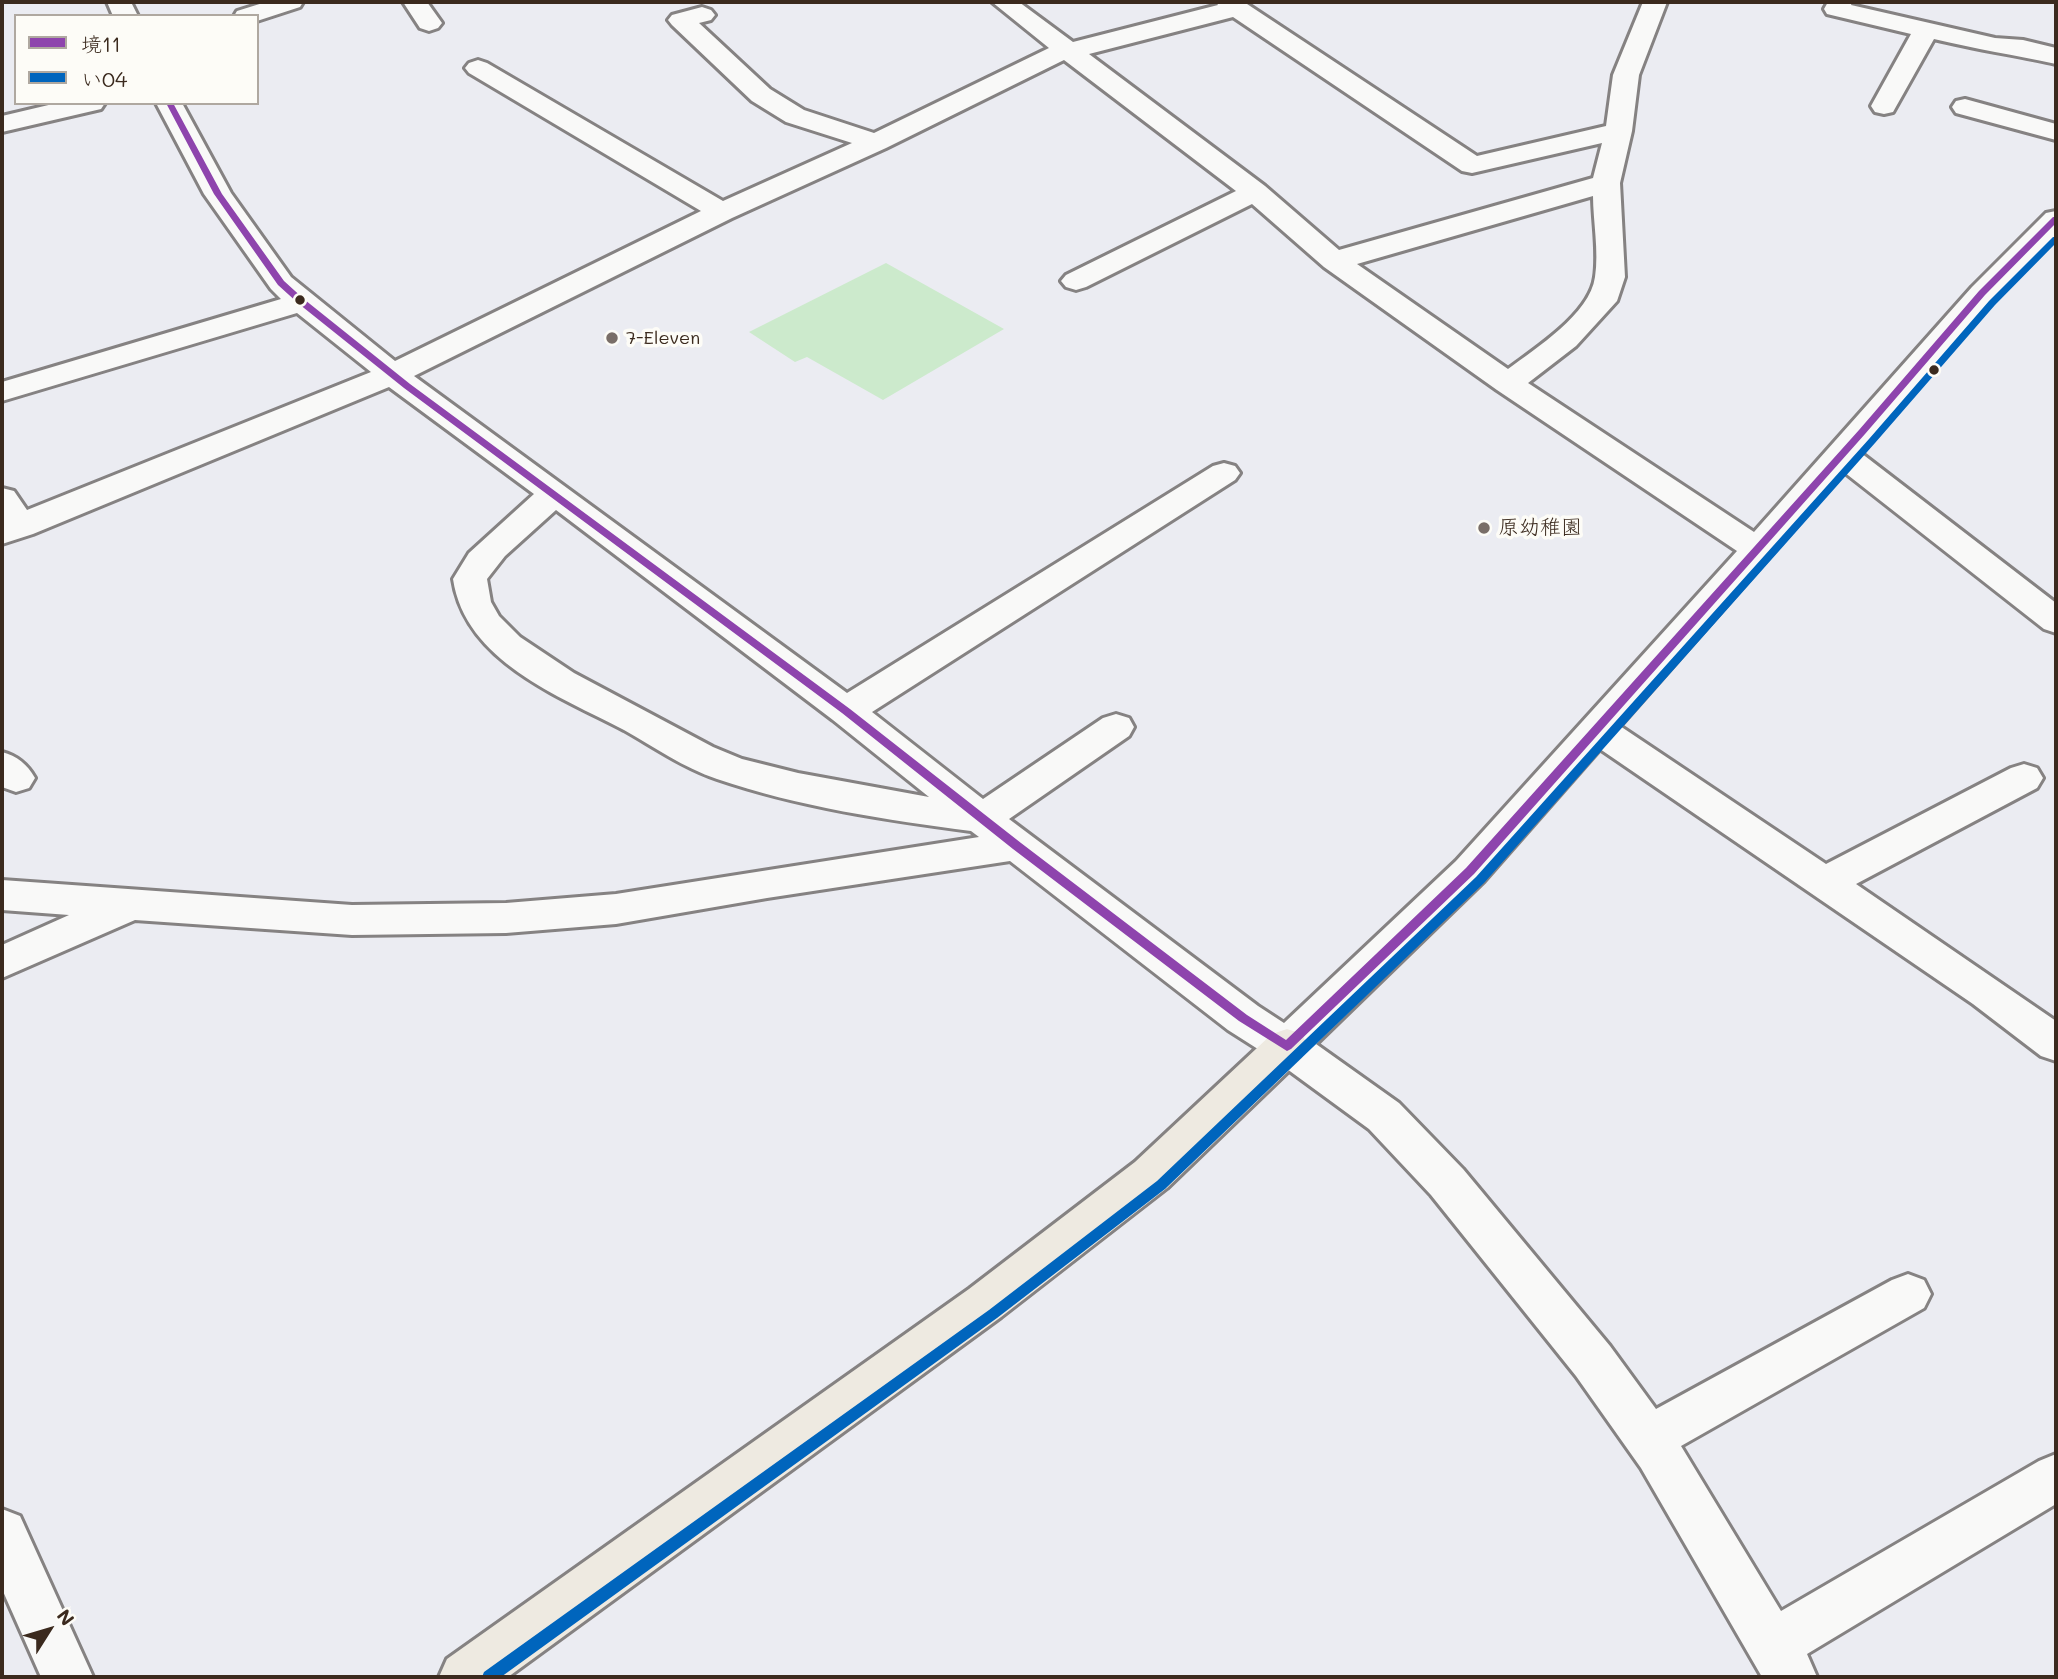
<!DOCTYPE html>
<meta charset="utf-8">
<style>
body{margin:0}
#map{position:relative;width:2058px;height:1679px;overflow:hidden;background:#ebecf2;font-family:Mali,"Klee One",sans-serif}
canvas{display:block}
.frame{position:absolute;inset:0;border:4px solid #3b2a1e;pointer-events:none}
.legend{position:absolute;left:14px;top:14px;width:245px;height:91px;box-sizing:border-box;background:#fdfcf7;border:2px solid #afa8a0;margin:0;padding:9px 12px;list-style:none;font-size:21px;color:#3b2a1e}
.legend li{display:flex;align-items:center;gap:14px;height:35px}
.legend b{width:35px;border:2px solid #afa8a0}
.north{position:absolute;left:14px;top:1595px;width:70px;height:70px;-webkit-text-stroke:5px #fdfcf7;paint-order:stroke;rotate:53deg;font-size:19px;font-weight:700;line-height:28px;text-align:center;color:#3b2a1e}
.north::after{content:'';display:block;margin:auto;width:24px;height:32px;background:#3b2a1e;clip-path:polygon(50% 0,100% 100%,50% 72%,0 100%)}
</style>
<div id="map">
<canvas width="2058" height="1679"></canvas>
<div class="frame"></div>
<ul class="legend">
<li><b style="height:9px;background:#8e44ad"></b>境11</li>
<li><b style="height:9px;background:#0065bd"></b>い04</li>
</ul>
<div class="north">N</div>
</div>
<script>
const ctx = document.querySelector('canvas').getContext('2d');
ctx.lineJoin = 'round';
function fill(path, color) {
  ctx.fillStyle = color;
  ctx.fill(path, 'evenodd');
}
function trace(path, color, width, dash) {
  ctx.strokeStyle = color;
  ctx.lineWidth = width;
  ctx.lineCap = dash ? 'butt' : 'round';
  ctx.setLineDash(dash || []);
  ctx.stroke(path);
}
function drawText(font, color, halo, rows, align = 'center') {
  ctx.font = font + ' Mali,"Klee One",sans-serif';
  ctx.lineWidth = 7;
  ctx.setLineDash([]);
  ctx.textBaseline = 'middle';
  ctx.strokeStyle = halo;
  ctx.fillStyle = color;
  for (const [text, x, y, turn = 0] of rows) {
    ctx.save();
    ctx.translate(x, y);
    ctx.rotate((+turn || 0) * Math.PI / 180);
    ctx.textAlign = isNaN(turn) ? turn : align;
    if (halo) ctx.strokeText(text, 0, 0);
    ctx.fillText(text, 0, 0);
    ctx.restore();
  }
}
fill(new Path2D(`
 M 886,263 L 1004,329 L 883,400 L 807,357 L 795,362 L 749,332 Z`), '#cceacc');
const minor = new Path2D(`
 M 107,2 L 131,2 L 138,16 L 113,16 Z
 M 266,2 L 303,2 L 300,7 L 257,21 L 257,16 L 234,16 L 237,11 Z
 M 403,2 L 427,2 L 442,23 L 438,28 L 429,31 L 420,28 Z
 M 992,2 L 1019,2 L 1073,42 L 1218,5 L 1216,2 L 1244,2 L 1477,156 L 1606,126 L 1613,75 L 1643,2 L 1667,2 L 1639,75 L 1632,131 L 1620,183 L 1625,277 L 1617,301 L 1576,346 L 1528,383 L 1754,532 L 1972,287 L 2046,213 L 2056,211 L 2056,235 L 1992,299 L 1861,453 L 2056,603 L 2056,633 L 2044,629 L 1844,472 L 1620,726 L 1826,864 L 2011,768 L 2024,764 L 2037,768 L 2043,778 L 2037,788 L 1856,884 L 2056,1021 L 2056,1061 L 2041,1056 L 1973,1004 L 1600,749 L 1484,881 L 1316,1044 L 1399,1103 L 1463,1169 L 1610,1346 L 1656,1409 L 1892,1280 L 1908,1274 L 1924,1280 L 1931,1294 L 1924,1308 L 1681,1446 L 1781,1611 L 2039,1461 L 2056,1454 L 2056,1504 L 1807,1654 L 1817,1677 L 1762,1677 L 1641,1468 L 1576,1376 L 1431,1195 L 1369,1129 L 1272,1058 L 1228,1030 L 1010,861 L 767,898 L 616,924 L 506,933 L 352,935 L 135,920 L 2,978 L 2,945 L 69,915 L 2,910 L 2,880 L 352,905 L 506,903 L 616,894 L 979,837 L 971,831 C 887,820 799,807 717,779 C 684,768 654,747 624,730 C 559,696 465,661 453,579 L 469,553 L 534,494 L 389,387 L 33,534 L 2,544 L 2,488 L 14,491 L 27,510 L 371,372 L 297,313 L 2,401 L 2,382 L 281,299 L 271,289 L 204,194 L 156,103 L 182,103 L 231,193 L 291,277 L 395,361 L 701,211 L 469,73 L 465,68 L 469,63 L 478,60 L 487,63 L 723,201 L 852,143 L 786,122 L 752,101 L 672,25 L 668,20 L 672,15 L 702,7 L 711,10 L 715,15 L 711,20 L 699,23 L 770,89 L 804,110 L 874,133 L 1049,48 ZM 1233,17 L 1462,171 L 1472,173 L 1602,143 L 1593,178 L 1339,250 L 1265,186 L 1089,54 ZM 1064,60 L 1236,191 L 1066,275 L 1061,281 L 1066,287 L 1076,290 L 1086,287 L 1252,204 L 1324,267 L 1497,390 L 1737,551 L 1456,861 L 1284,1023 L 1258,1006 L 1009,819 L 1129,736 L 1134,727 L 1129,718 L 1116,714 L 1103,718 L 983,799 L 872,712 L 1235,480 L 1240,473 L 1235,466 L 1224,463 L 1213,466 L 847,693 L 414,376 L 732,218 L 886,148 ZM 1593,196 C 1593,221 1599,251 1595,277 C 1590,314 1536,348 1508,369 L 1357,264 ZM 556,510 L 833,720 L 929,797 L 798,773 L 742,759 L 713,747 L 574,673 L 520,637 L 499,616 L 491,602 L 487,579 L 505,556 Z
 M 1828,2 L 1852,2 L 1851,5 L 1995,38 L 2023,40 L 2056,48 L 2056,64 C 2015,55 1975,49 1934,39 L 1893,112 L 1884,114 L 1875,112 L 1871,106 L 1911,34 L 1827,14 L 1824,9 Z
 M 1965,99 L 2056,124 L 2056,140 L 1956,113 L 1952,107 L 1956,101 Z
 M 57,103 L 105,103 L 101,109 L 2,132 L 2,116 Z
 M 2,752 C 17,756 27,764 35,778 L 29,788 L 16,792 L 2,787 Z
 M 2,1509 L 20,1516 L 93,1677 L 41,1677 L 2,1589 Z`);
const major = new Path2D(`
 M 1287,1029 L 1302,1034 L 1308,1046 L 1302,1058 L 1167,1188 L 1001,1317 L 508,1677 L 439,1677 L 447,1659 L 969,1289 L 1135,1162 L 1272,1034 Z`);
trace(minor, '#858282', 6);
trace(major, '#858282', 6);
fill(minor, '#f9f9f8');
fill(major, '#eeeae1');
fill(new Path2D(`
 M 166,103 L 173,103 L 222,194 L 284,281 L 305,300 L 410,384 L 850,709 L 1021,843 L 1247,1015 L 1286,1040 L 1466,868 L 1859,430 L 1979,291 L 2053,217 L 2056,217 L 2056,223 L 1985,295 L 1865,434 L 1474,874 L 1291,1049 L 1287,1051 L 1239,1021 L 1013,849 L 842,713 L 404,388 L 299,304 L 278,285 L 214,194 Z`), '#8e44ad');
fill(new Path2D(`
 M 2053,237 L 2056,237 L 2056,243 L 1995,305 L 1875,443 L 1484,883 L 1165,1189 L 997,1318 L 501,1677 L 482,1677 L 484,1672 L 989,1310 L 1157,1181 L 1476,877 L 1869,439 L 1989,301 Z`), '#0065bd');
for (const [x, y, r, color] of [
 [300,300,6,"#3b2a1e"],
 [612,338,7,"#796e68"],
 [1934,370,6,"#3b2a1e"],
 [1484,528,7,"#796e68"]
]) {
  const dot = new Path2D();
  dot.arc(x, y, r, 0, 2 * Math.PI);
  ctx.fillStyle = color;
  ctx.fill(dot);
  trace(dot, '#fdfcf7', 2.5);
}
drawText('18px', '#3b2a1e', '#fdfcf7', [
 ["7-Eleven",626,338]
], 'left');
drawText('21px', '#3b2a1e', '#fdfcf7', [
 ["原幼稚園",1498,528]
], 'left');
</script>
